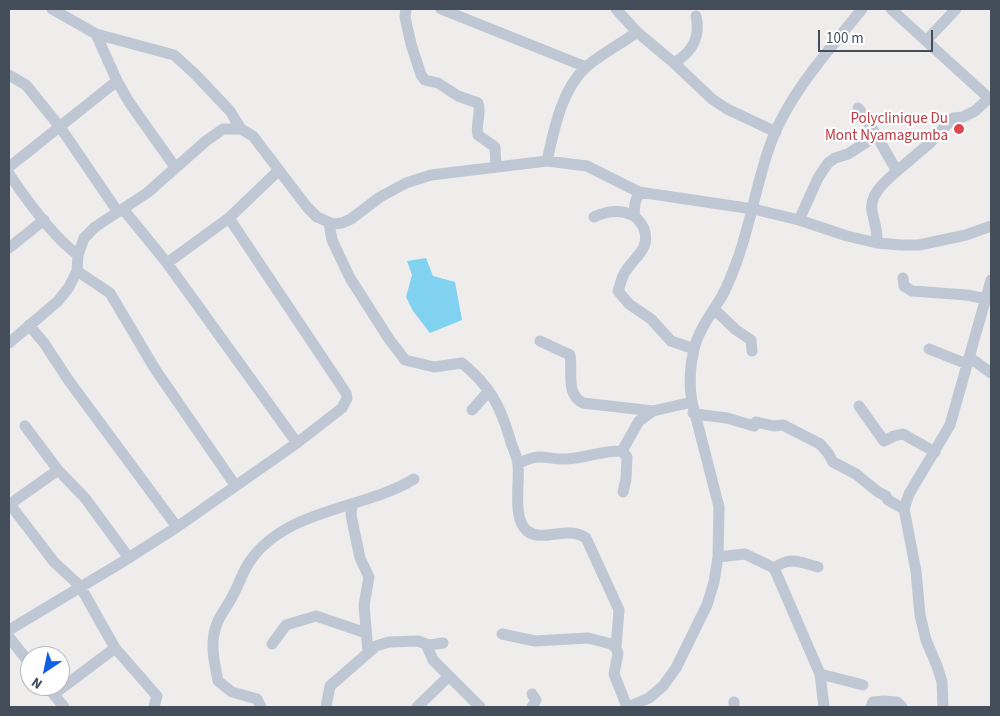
<!DOCTYPE html>
<style>
body{margin:0}
#map{position:relative;width:1000px;height:716px;overflow:hidden;background:#efecec;font-family:"Source Sans 3",sans-serif}
canvas{display:block}
.frame{position:absolute;inset:0;border:10px solid #434e5a;pointer-events:none}
.north{position:absolute;left:20px;top:646px;width:50px;height:50px;box-sizing:border-box;background:#fff;border:1px solid #b4b8bd;border-radius:50%;rotate:214deg;font-size:14px;font-weight:700;line-height:20px;text-align:center;color:#434e5a}
.north::after{content:'';display:block;margin:auto;width:18px;height:22px;background:#0f60e5;clip-path:polygon(50% 0,100% 100%,50% 72%,0 100%)}
.scale{position:absolute;left:818px;top:30px;width:115px;height:22px;box-sizing:border-box;border:2px solid #434e5a;border-top:0;padding-left:6px;font-size:15px;line-height:18px;white-space:nowrap;color:#434e5a;-webkit-text-stroke:4px #fff;paint-order:stroke}
</style>
<div id="map">
<canvas width="1000" height="716"></canvas>
<div class="frame"></div>
<div class="north">N</div>
<div class="scale">100 m</div>
</div>
<script>
const ctx = document.querySelector('canvas').getContext('2d');
ctx.lineJoin = 'round';
function fill(path, color) {
  ctx.fillStyle = color;
  ctx.fill(path, 'evenodd');
}
function trace(path, color, width, dash) {
  ctx.strokeStyle = color;
  ctx.lineWidth = width;
  ctx.lineCap = dash ? 'butt' : 'round';
  ctx.setLineDash(dash || []);
  ctx.stroke(path);
}
function drawText(font, color, halo, rows, align = 'center') {
  ctx.font = font + ' "Source Sans 3",sans-serif';
  ctx.lineWidth = 4.5;
  ctx.setLineDash([]);
  ctx.textBaseline = 'middle';
  ctx.strokeStyle = halo;
  ctx.fillStyle = color;
  for (const [text, x, y, turn = 0] of rows) {
    ctx.save();
    ctx.translate(x, y);
    ctx.rotate((+turn || 0) * Math.PI / 180);
    ctx.textAlign = isNaN(turn) ? turn : align;
    if (halo) ctx.strokeText(text, 0, 0);
    ctx.fillText(text, 0, 0);
    ctx.restore();
  }
}
fill(new Path2D(`
 M 426,258 L 433,276 L 455,282 L 462,320 L 430,333 L 413,311 L 406,297 L 412,275 L 407,261 Z`), '#80d2f0');
trace(new Path2D(`
 M 52,9 L 96,34 L 174,55 L 195,74 L 230,111 L 241,129
 M 406,9 L 405,17 L 411,44 L 421,75 L 425,80 L 438,83 L 458,96 L 478,103 C 482,114 475,124 478,135 L 495,147 L 496,166
 M 441,9 L 586,67
 M 616,9 L 637,32 L 674,63 L 712,99 L 727,109 L 776,132
 M 891,9 L 991,100
 M 96,34 L 117,81
 M 926,41 L 956,9
 M 674,63 C 692,52 701,38 696,16
 M 9,75 L 26,85 L 60,127 L 118,212
 M 858,108 C 874,128 884,150 897,171 C 886,181 869,194 872,211 C 874,222 878,231 877,243
 M 547,161 C 554,130 561,91 585,68 C 599,55 621,44 637,32
 M 9,167 L 117,81 L 129,102 L 175,167
 M 897,171 L 930,143 L 953,118 L 963,117 L 975,111 L 989,98
 M 9,174 C 26,199 54,238 78,255
 M 123,209 L 167,263 L 297,443
 M 634,215 L 635,203 L 639,192
 M 594,217 C 607,211 619,209 632,215 C 637,217 642,224 644,229 C 652,251 630,259 623,276 C 621,280 620,286 618,291 L 629,304 L 651,319 L 671,341 L 694,349
 M 799,220 L 818,178 L 828,163 L 835,158 L 848,154 L 876,136
 M 329,223 L 332,240 L 350,278 L 389,339 L 405,360 L 434,367 L 462,363 C 490,386 500,405 510,439 C 512,447 517,456 518,464 C 520,482 512,519 527,531 C 543,543 567,525 586,538 L 619,610 L 616,648
 M 9,248 L 44,220
 M 167,263 L 229,218 L 279,170
 M 77,271 L 110,293 L 155,369 L 235,485
 M 903,278 L 904,286 L 912,291 L 967,295 L 986,299
 M 714,309 L 736,330 L 751,340 L 752,351
 M 29,325 L 44,343 L 69,381 L 177,527
 M 540,341 L 570,355 C 573,371 565,394 583,403 L 653,411
 M 9,343 L 58,301 L 69,287 L 77,271 L 78,255 L 84,238 L 95,227 L 147,193 L 206,141 L 223,129 L 241,129 L 253,136 L 307,207 L 317,217 L 333,224 L 342,223 L 351,219 L 380,197 L 406,183 L 431,175 L 547,161 L 587,166 L 639,192 L 753,209 L 799,220 L 847,236 L 877,243 L 901,245 L 919,245 L 966,235 L 991,226
 M 929,349 L 967,364
 M 969,357 L 991,373
 M 859,406 L 884,441 L 894,436 L 903,434 L 935,452
 M 472,410 L 489,391
 M 693,413 L 703,415 L 727,418 L 754,426 L 756,422 L 774,426 L 783,425 L 820,444 L 828,453 L 833,462 L 856,474 L 878,492 L 886,496 L 888,500 L 904,509
 M 25,426 L 58,470
 M 622,451 L 627,457 L 626,479 L 623,492
 M 518,464 C 542,451 545,460 567,459 C 586,458 604,450 622,451 L 639,421 L 653,411 L 692,402
 M 9,503 L 54,562 L 80,586 L 115,648 L 157,696 L 154,707
 M 10,504 L 58,470 L 85,498 L 129,558
 M 352,505 L 351,515 L 360,558 L 369,577 L 364,605 L 368,652
 M 718,557 L 745,554 L 774,568 L 820,674 L 824,707
 M 774,568 C 791,556 799,562 818,567
 M 9,630 L 119,564 L 177,527 L 297,443 L 342,408 L 347,398 L 346,393 L 229,218
 M 502,634 L 535,641 L 588,638 L 611,644 L 616,648 L 618,653 L 614,674 L 627,707
 M 9,637 L 30,664
 M 272,644 L 286,625 L 316,616 L 366,633
 M 426,644 L 433,660 L 480,707
 M 820,674 L 863,685
 M 47,686 L 64,707
 M 54,694 L 115,648
 M 734,702 L 734,707
 M 261,707 L 257,699 L 232,692 L 218,681 C 214,661 209,641 218,621 C 222,612 229,604 233,595 C 239,584 243,571 250,561 C 287,508 363,510 414,479
 M 326,707 L 330,686 L 376,646 L 389,642 L 418,641 L 429,645 L 443,643
 M 417,707 L 449,676
 M 532,707 L 536,700 L 532,694
 M 628,707 L 649,698 L 663,686 L 676,668 L 707,605 L 714,582 L 718,557 L 719,507 L 692,402 C 689,386 690,366 694,349 C 699,329 712,313 722,296 C 728,285 733,272 737,261 C 750,225 756,187 768,151 C 785,98 828,51 862,9
 M 871,707 L 873,702 L 884,701 L 897,702 L 902,707
 M 943,707 L 942,682 L 937,666 L 926,640 L 920,615 L 916,571 L 904,509 L 909,494 L 950,425 L 991,280`), '#bec7d3', 11);
for (const [x, y, r, color] of [
 [959,129,6,"#e0444e"]
]) {
  const dot = new Path2D();
  dot.arc(x, y, r, 0, 2 * Math.PI);
  ctx.fillStyle = color;
  ctx.fill(dot);
  trace(dot, '#fff', 2);
}
drawText('15px', '#be3a42', '#fff', [
 ["Polyclinique Du",948,120],
 ["Mont Nyamagumba",948,137]
], 'right');
</script>
